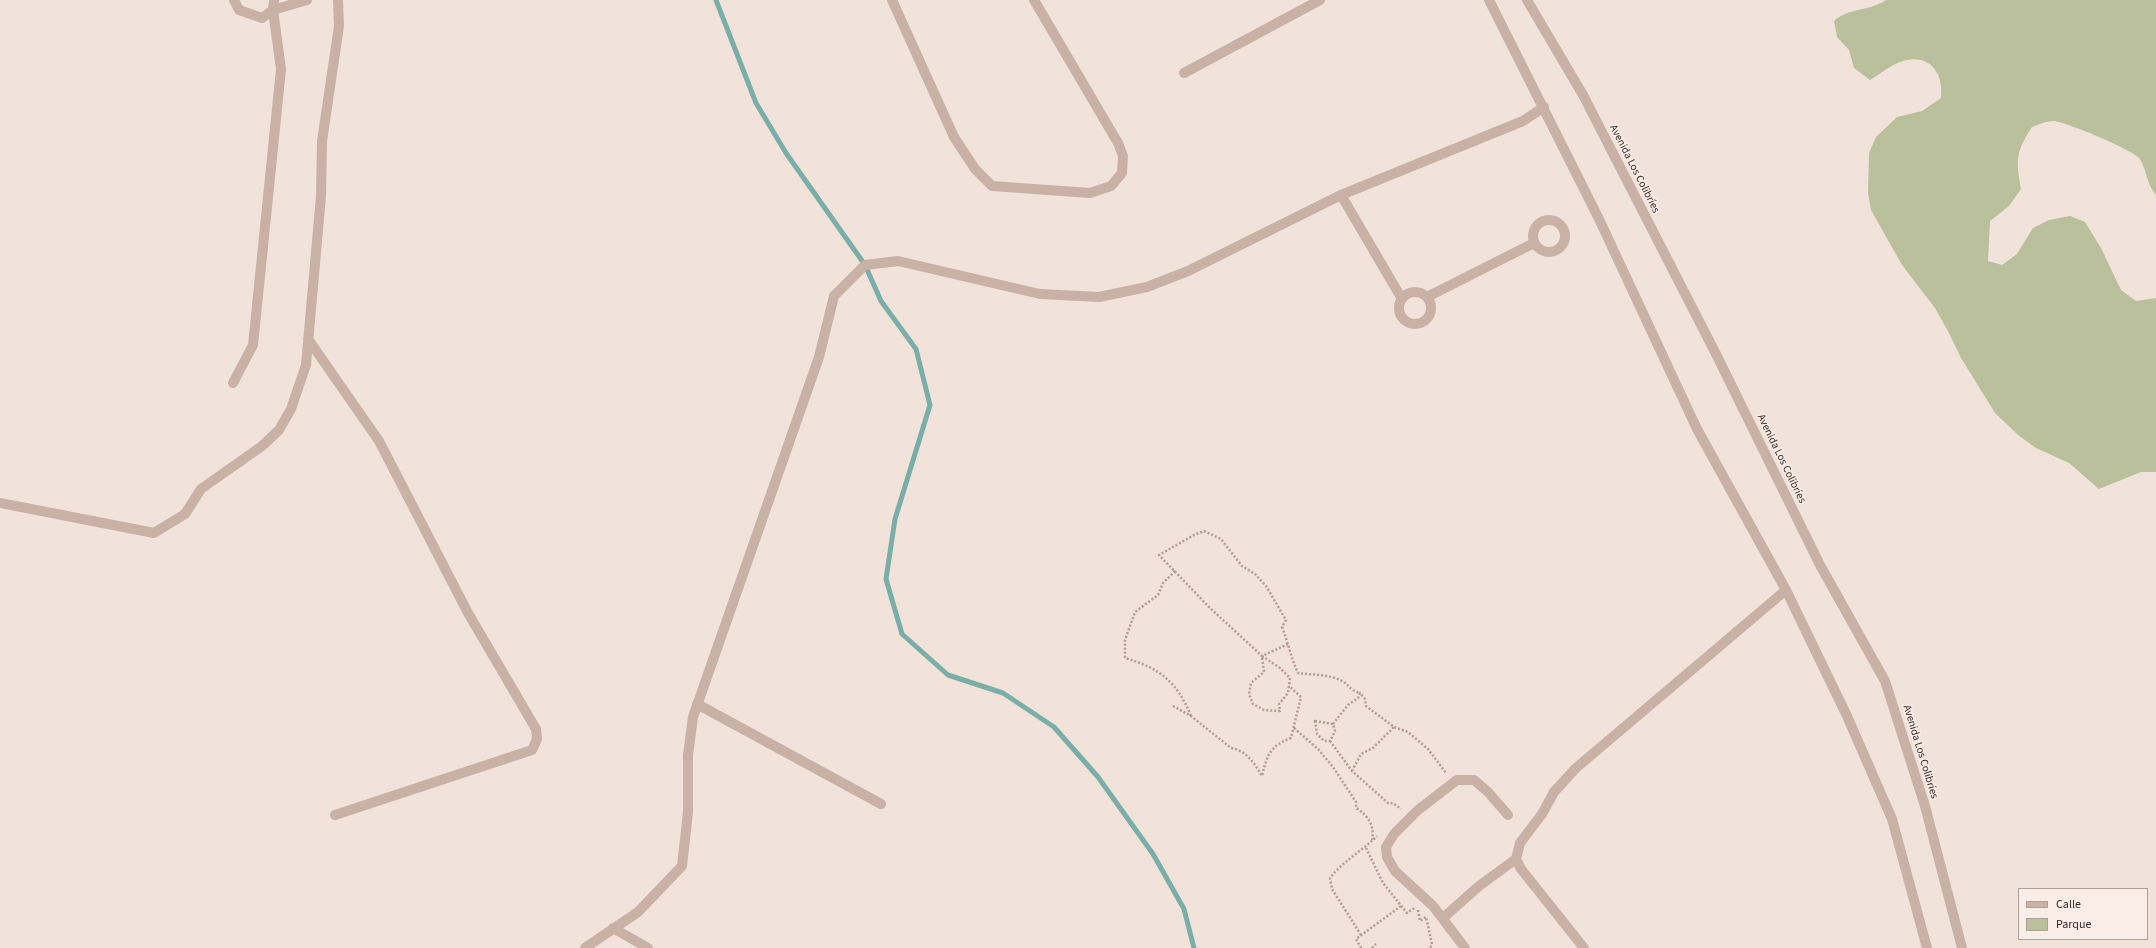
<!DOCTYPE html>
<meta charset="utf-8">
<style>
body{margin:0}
#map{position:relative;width:2156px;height:948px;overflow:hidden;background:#f1e3da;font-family:"Source Sans 3",sans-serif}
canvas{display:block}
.legend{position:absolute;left:2018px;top:888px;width:130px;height:52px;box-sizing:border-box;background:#f9eee7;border:1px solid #aba09a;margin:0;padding:5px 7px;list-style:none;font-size:12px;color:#352a27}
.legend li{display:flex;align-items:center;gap:8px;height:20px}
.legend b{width:20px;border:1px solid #aba09a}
</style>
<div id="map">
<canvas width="2156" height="948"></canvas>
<ul class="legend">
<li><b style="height:5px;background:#c9b1a6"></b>Calle</li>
<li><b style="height:11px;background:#b9c09b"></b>Parque</li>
</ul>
</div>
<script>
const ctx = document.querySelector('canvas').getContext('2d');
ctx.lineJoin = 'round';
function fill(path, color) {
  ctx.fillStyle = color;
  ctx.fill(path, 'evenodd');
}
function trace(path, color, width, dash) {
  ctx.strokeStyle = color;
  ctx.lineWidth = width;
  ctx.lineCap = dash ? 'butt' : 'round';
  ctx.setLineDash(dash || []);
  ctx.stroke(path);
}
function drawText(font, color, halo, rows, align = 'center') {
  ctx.font = font + ' "Source Sans 3",sans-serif';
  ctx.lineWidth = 3;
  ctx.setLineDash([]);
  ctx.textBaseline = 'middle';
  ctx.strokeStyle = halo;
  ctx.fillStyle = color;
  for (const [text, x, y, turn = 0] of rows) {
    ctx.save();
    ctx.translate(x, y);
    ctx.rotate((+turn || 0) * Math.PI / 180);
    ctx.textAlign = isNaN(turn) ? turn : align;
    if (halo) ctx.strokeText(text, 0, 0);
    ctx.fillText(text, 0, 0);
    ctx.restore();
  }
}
fill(new Path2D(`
 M 1886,0 L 2156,0 L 2156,195 C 2146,183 2147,171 2140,159 C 2136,151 2064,121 2053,121 C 2046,121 2038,125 2032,127 C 2015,153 2016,161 2021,189 L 2009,206 L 1990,221 L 1988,261 L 2002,265 L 2017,254 L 2033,228 L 2049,220 L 2070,216 L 2085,222 L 2101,248 L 2121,290 L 2136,301 L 2156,298 L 2156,472 L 2141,472 L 2099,489 L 2069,463 L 2036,448 L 2018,435 L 1995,413 L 1961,358 L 1949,333 L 1935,308 L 1902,265 L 1871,210 L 1868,193 L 1869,153 L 1876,137 L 1897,117 L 1922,111 L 1941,98 C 1944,74 1930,53 1903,61 C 1892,64 1880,74 1870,80 L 1854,68 L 1849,50 L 1837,37 L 1834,21 C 1848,8 1870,11 1886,0 Z`), '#b9c09b');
trace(new Path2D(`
 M 716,0 L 756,103 L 786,153 L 865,265 L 881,301 L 916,349 L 930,405 L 895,519 L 886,579 L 902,634 L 948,675 L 1003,693 L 1054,727 L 1098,777 L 1153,854 L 1184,909 L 1194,948`), '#7aaea9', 5);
trace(new Path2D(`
 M 1175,571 L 1163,583 L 1158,595 L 1135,612 L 1125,640 L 1125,658 C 1160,668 1177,682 1191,716
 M 1288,644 L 1262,656 L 1210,608 L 1159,555 L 1194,535 L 1204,531 L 1221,539 L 1242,566 L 1255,574 L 1266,586 L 1286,620 L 1282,627 C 1288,642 1291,658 1298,673 C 1311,675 1330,674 1342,681 C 1350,685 1349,690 1360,693
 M 1262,656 L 1280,668 L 1290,678 L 1288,693 L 1279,704 L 1280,711 L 1264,710 L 1253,704 L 1249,694 L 1251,683 L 1264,672 Z
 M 1173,706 L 1191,716 L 1231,748 C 1247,751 1254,763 1262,776 C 1267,755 1270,746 1291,738 L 1301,697 L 1289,686
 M 1315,721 L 1333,724 L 1335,731 L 1330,741 L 1324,741 L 1317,734 Z
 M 1333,724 L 1348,705 L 1358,698 L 1360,693 L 1365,699 L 1366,706 L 1394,727 L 1408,732 L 1428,749 L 1446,773
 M 1294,728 L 1318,749 L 1333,767 L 1356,802 L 1356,808 C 1368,815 1375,826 1372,840
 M 1330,741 L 1352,771 L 1388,803 L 1393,803 L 1401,809
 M 1352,771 L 1361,754 L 1373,748 L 1394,727
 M 1366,848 L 1383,883 L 1407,913 L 1416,907
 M 1418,910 L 1420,921 L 1426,917 L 1432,944 L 1430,948
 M 1361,935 L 1332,889 L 1330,878 C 1343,861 1362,851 1377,836
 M 1361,948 L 1356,939 L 1401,906
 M 1372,948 L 1376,944`), '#b59b91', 2.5, [2, 2]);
trace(new Path2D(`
 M 234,0 L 239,10 L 262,18 L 273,10 L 307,0
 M 892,0 L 954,137 L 975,169 L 992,186 L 1090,193 L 1111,186 L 1122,173 L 1123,156 L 1118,143 L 1034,0
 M 1489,0 L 1599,219 L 1697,429 L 1786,590 L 1847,716 L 1892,819 L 1927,948
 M 1527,0 L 1583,95 L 1716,354 L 1820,565 L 1885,681 L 1925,806 L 1962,948
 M 1184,73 L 1320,0
 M 1341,195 L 1402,299
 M1533 236a16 16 0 1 1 32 0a16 16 0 1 1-32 0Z
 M1399 308a16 16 0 1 1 32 0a16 16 0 1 1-32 0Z
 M 1427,297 L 1534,243
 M 308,339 L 379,441 L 468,613 L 536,729 L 537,739 L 532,750 L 335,815
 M 233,383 L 253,345 L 281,69 L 273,10 L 274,0
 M 0,503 L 154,533 L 185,514 L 201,489 L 262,446 L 279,430 L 291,409 L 306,365 L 321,196 L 322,141 L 339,26 L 338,0
 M 697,704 L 881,804
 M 1443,918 L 1479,886 L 1516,859
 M 613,928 L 648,948
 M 585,948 L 638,912 L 682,866 L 688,812 L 688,755 L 693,717 L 819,357 L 834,296 L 865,265 L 898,261 L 1040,294 L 1099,297 L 1147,287 L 1188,271 L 1341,195 L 1523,121 L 1544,107
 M 1465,948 L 1433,906 L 1395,871 L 1387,857 L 1386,847 L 1394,834 L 1418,810 L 1457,780 L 1474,780 L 1488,792 L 1508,815
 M 1584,948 L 1521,869 L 1516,859 L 1520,843 L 1542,814 L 1554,792 L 1576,768 L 1786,590`), '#c9b1a6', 10);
drawText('11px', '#352a27', '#f9eee7', [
 ["Avenida Los Colibríes",1634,169,63],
 ["Avenida Los Colibríes",1781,459,64],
 ["Avenida Los Colibríes",1920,752,73]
]);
</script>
